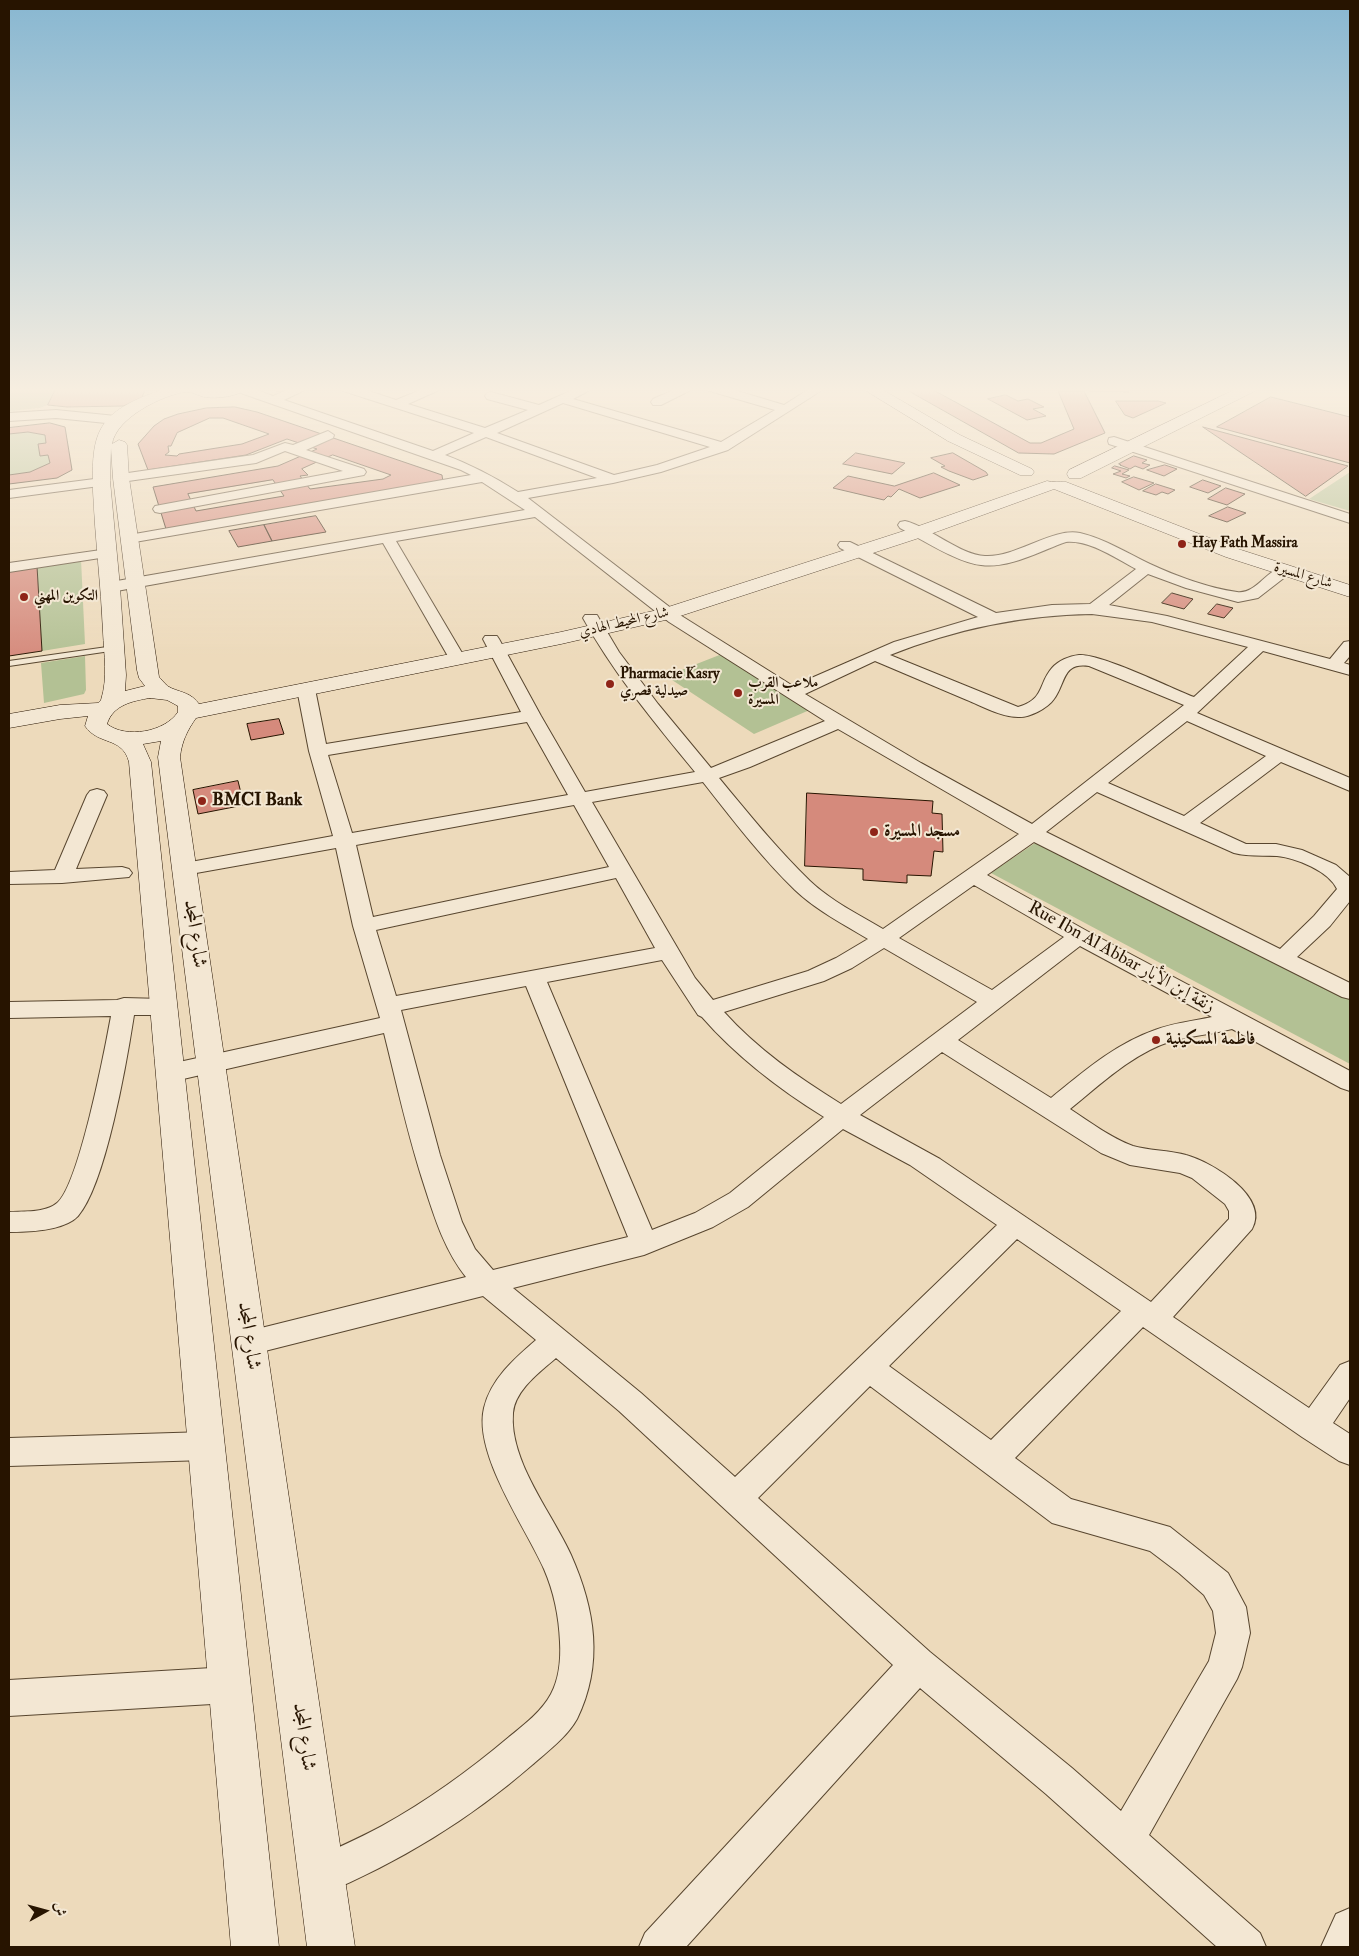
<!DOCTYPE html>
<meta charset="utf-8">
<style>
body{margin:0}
#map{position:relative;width:1359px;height:1956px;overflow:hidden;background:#eddabb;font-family:"IM FELL Double Pica",Amiri,serif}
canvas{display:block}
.frame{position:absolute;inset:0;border:10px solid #271400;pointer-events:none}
.north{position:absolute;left:20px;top:1886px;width:50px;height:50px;-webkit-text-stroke:4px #f3e7d3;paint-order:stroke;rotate:83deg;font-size:14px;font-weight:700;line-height:20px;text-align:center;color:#271400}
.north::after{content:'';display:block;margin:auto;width:18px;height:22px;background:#271400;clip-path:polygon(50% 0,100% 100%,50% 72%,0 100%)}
</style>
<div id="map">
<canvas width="1359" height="1956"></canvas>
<div class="frame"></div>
<div class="north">ش</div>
</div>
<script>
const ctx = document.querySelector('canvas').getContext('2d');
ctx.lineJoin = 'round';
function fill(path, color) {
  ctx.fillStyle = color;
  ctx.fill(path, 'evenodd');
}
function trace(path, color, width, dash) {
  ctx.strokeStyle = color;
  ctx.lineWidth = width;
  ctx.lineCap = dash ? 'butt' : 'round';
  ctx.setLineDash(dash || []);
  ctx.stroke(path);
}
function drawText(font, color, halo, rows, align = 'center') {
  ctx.font = font + ' "IM FELL Double Pica",Amiri,serif';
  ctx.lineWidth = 4;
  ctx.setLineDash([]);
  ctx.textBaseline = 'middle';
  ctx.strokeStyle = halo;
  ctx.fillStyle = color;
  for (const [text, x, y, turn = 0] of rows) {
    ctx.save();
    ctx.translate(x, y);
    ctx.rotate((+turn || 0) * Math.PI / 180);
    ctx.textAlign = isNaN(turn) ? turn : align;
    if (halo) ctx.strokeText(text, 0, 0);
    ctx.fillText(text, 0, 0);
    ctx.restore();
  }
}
fill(new Path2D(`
 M 9,387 L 57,387 L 48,405 L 40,408 L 9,411 Z
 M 28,432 L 45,435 L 46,443 L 38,444 L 40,456 L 48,455 L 50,463 L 30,472 L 9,475 L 9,434 Z
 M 1350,472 L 1350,511 L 1309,499 Z
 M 81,559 L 85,644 L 42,651 L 37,566 Z
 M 722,654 L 812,709 L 754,734 L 666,676 Z
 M 85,656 L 86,690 L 84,694 L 44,703 L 41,663 Z
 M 1038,841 L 1350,999 L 1350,1064 L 991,873 Z`), '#b3c194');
const building = new Path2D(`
 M 57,387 L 146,387 L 141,400 L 123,406 L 67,407 L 48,405 Z
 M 259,387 L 298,387 L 284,393 Z
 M 902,387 L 928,387 L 1030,443 L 1041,443 L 1074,429 L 1058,391 L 1084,391 L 1105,433 L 1054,454 L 1019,453 Z
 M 1017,387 L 1056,387 L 1058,391 L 1018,390 Z
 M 1082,387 L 1127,387 L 1129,392 L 1084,391 Z
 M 1006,395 L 1018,401 L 1028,399 L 1044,407 L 1033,409 L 1046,416 L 1027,420 L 988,399 Z
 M 1271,397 L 1350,417 L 1350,463 L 1217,427 Z
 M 1116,401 L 1158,401 L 1166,403 L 1133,418 L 1125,415 Z
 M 235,407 L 257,412 L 442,475 L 443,482 L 166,529 L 153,487 L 278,466 L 317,449 L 287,439 L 246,455 L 148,470 L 138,444 L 154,426 L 164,419 L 178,414 L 206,408 ZM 210,418 L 223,418 L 269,434 L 242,444 L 179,454 L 177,456 L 165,455 L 169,452 L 168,446 L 171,446 L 177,433 ZM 333,455 L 391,475 L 383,479 L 310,489 L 300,476 L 308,475 L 302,469 ZM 273,480 L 284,496 L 196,511 L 188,494 Z
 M 50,423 L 65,427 L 72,470 L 57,478 L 9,484 L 9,475 L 30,472 L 50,463 L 48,455 L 40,456 L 38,444 L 46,443 L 45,435 L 28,432 L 9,434 L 9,428 Z
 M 1203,427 L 1348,466 L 1306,496 Z
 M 856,453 L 905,463 L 892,474 L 843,464 Z
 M 953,453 L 986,472 L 988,475 L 973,480 L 949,471 L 941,467 L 945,466 L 931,458 Z
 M 1134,456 L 1147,460 L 1142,463 L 1150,465 L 1143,469 L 1135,466 L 1130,469 L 1120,465 L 1121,465 L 1119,464 Z
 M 1165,465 L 1177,469 L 1164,476 L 1147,470 Z
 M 1115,466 L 1129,470 L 1122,474 L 1130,476 L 1126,478 L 1113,474 L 1121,471 L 1112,468 Z
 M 934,473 L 960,485 L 920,498 L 899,489 L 891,497 L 888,496 L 884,500 L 833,488 L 848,476 L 894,486 Z
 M 1134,477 L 1154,483 L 1139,490 L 1122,482 Z
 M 1203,480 L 1221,486 L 1208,493 L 1190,487 Z
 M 1156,484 L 1175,490 L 1168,494 L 1162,492 L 1156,495 L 1143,491 Z
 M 1226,488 L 1245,494 L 1227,505 L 1208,499 Z
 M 1228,507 L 1246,513 L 1227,522 L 1209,516 Z
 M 316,516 L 326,532 L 272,541 L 264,525 Z
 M 264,525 L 272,541 L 238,547 L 229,531 Z
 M 37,566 L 42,651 L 9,656 L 9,570 Z
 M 1172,593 L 1193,599 L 1184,609 L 1162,603 Z
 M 1217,604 L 1233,608 L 1224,618 L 1208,614 Z
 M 279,719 L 284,734 L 251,740 L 247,724 Z
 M 238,781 L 244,805 L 198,814 L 193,790 Z
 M 807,793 L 933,801 L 932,813 L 942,814 L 943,852 L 934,851 L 931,876 L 907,875 L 907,883 L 863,880 L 863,869 L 805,866 Z`);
fill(building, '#d58a7c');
trace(building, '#271400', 1);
const lane = new Path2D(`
 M 114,646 L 117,646 L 117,650 L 9,666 L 9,661 Z`);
const street = new Path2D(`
 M 249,387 L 273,396 L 294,387 L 311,387 L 284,400 L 433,451 L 474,433 L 340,390 L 338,387 L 357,387 L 396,400 L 428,387 L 446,387 L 408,404 L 485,428 L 528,410 L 487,399 L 485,396 L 487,393 L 491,392 L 539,405 L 579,387 L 596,387 L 573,399 L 721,442 L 775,410 L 706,390 L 704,387 L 724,387 L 784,405 L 812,387 L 827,387 L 728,450 L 661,472 L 613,483 L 528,498 L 680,615 L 793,686 L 894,642 L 978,617 L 840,548 L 838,545 L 840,542 L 850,542 L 996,613 L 1052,605 L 1090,604 L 1136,569 C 1115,558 1090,540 1066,542 C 1040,551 1009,569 981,565 C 958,563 921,539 900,528 L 898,525 L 900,522 L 905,521 C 930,527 960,555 985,556 C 1015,558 1053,527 1080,533 C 1105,539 1127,553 1150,564 C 1176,576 1208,588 1237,592 C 1258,595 1269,563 1289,568 L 1292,571 L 1289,574 L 1258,598 L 1238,602 L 1186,588 L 1148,574 L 1109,605 L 1167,616 L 1330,659 L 1344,642 L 1350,641 L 1350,656 L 1344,663 L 1350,665 L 1350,675 L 1263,651 L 1197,713 L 1350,778 L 1350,791 L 1281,762 L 1200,823 L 1246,844 L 1276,844 L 1302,850 L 1336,865 L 1350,877 L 1350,901 L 1330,926 L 1297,957 L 1350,983 L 1350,999 L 1342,997 L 1034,842 L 987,875 L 1087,931 L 1350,1071 L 1350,1091 L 1341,1088 L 1232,1029 C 1213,1034 1192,1036 1172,1041 C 1133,1053 1101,1084 1070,1109 C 1090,1122 1111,1138 1133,1146 C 1150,1151 1169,1150 1186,1155 C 1212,1162 1270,1197 1252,1229 L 1173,1317 L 1309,1408 L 1340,1365 L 1350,1361 L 1350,1398 L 1333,1423 L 1350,1434 L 1350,1465 L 1339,1461 L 1302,1437 L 1143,1327 L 1015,1458 L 1071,1499 L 1170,1527 L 1228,1573 L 1246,1607 L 1250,1633 L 1242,1667 L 1237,1679 L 1149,1835 L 1260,1933 L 1266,1947 L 1217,1947 L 1046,1794 L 920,1688 L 686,1947 L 639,1947 L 645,1933 L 893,1665 L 619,1411 L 556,1358 C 540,1372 515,1390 513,1413 C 509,1461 552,1513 571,1555 C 595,1609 604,1664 577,1719 C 567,1737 548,1751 532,1765 C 470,1819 398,1863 321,1895 L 307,1890 L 302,1876 L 307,1862 C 332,1850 358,1839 382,1826 C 427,1801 470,1770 509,1737 C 524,1725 542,1711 551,1694 C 559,1679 561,1659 560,1642 C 559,1617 554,1592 544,1569 C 526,1528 473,1454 484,1408 C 491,1379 514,1359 536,1340 L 483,1296 L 249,1355 L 239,1352 L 234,1343 L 239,1334 L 249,1331 L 466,1277 C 445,1251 435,1219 425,1188 C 408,1137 397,1085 384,1033 L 170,1082 L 161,1079 L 158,1073 L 161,1067 L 170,1064 L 380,1018 L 353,926 L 336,848 L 185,875 L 178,873 L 175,869 L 178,865 L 185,863 L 333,836 L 309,751 L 297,689 L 300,685 L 306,684 L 312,685 L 315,689 L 326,744 L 521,712 L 483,639 L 485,636 L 497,636 L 499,639 L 541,716 L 585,792 L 695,772 C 655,723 614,674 583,618 L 585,615 L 597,615 L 619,652 L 658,704 L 711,768 L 825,721 L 669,622 L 535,517 L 396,541 L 465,658 L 463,662 L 451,662 L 449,658 L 383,543 L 111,592 L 106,590 L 103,587 L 106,584 L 111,582 L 525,510 L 482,482 L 129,543 L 124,542 L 122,539 L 124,536 L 129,535 L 471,475 L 461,470 L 235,391 L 233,388 ZM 563,403 L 710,447 L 657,465 L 614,475 L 497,433 ZM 486,437 L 597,478 L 518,492 C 494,477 472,465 445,455 ZM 1092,614 L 1152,622 L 1248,647 L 1194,697 C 1171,688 1099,653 1079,655 C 1069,656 1058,661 1052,668 C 1038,684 1045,699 1018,707 L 890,655 C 956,629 1021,615 1092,614 ZM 875,661 C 906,674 936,687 967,700 C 982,706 1001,717 1018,717 C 1029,718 1048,708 1054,699 C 1066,683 1062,662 1089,666 L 1184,705 L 1032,824 L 921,763 L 805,694 ZM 1187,721 L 1266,756 L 1184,816 L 1108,783 ZM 527,722 L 568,795 L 352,833 L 328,755 ZM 838,729 L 1019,834 L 883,929 C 858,914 831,901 810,881 C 777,849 748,813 719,778 L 750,767 ZM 703,782 C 732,819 761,857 795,890 C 816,910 843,924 868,939 L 836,958 L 808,971 L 713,1000 L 695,978 L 592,802 ZM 1097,792 L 1234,853 C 1249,857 1262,855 1277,856 C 1296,858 1329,871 1337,889 L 1314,916 L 1280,949 L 1046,832 ZM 574,805 L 609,867 L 373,917 L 356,845 ZM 616,878 L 655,948 L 396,996 L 376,930 ZM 974,885 L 1064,937 L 992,990 L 899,938 ZM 1080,946 L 1212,1017 C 1193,1021 1173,1023 1155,1030 C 1115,1044 1083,1072 1051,1098 L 958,1040 ZM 884,948 L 977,1002 L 841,1104 C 799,1078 757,1049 724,1012 L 824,981 L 852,968 ZM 662,960 L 698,1015 L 702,1017 C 737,1057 779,1089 824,1117 L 730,1193 L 695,1213 L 652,1230 L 547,982 ZM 526,986 L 628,1237 L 493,1270 L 475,1249 L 462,1222 L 440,1155 L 401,1010 ZM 942,1052 L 1101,1153 L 1130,1165 L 1180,1173 L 1192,1178 L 1225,1204 L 1229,1211 L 1229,1219 L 1151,1302 L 940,1159 L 860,1115 ZM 843,1129 L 910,1165 L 997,1225 L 735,1477 L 641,1393 L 513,1288 L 644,1255 L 713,1227 L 748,1207 ZM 1017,1239 L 1121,1311 L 991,1440 L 889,1366 ZM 870,1386 L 1052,1523 L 1150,1551 L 1179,1573 L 1204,1595 L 1213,1611 L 1216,1633 L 1209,1661 L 1121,1811 L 1072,1768 L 930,1652 L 758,1498 Z
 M 680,387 L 697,387 L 661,405 L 653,405 L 651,402 L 653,399 Z
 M 56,410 L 116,416 L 122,420 L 116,424 L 56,418 L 9,421 L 9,413 Z
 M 328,431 L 334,435 L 333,438 L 306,450 L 364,469 L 366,472 L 364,475 L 160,513 L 155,512 L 153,509 L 155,506 L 343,471 L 285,451 L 256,463 L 121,482 L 114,478 L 121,474 L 253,455 L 285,443 L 293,445 Z
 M 1114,437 L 1350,514 L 1350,523 L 1109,444 L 1108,441 L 1109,438 Z
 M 102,478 L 107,479 L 109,482 L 107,485 L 9,498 L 9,490 Z
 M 108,549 L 113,550 L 115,553 L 113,556 L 9,572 L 9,563 Z
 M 97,789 L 104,791 L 107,795 L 76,869 L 122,867 L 129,869 L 132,873 L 129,877 L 62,883 L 9,884 L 9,872 L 55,870 L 87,795 L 90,791 Z
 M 124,998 L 163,999 L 171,1002 L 175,1007 L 171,1012 L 163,1015 L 134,1015 C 127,1060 106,1184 78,1216 C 64,1231 28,1232 9,1232 L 9,1212 C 24,1211 45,1213 57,1203 C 79,1185 105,1049 111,1016 L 9,1018 L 9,1002 L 117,1000 Z
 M 206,1432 L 217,1436 L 221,1446 L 217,1456 L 206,1460 L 9,1466 L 9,1438 Z
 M 229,1667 L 241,1673 L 247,1685 L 241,1697 L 229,1703 L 9,1716 L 9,1680 Z
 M 1350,1908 L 1350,1947 L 1321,1947 L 1336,1914 Z`);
const secondary = new Path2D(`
 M 170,387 L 248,387 C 240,397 216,399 204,397 C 199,396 191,391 186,392 C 162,395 116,418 112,444 L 119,440 L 125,442 L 127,445 L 129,478 L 159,677 C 163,681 166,686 171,688 C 183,693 191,693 199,704 L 561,632 L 662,609 L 913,528 L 1047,481 C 1054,483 1058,481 1066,482 L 1238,549 L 1350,585 L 1350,597 L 1226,557 L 1054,489 L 925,536 L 674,618 L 561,644 L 196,718 C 187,731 182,741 180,757 L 355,1947 L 307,1947 L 158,757 L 161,741 L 143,744 L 151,762 L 279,1947 L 231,1947 L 129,762 C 122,736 99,746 85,726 L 88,716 L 60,719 L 9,728 L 9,714 L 60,705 L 98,703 L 101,700 C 108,678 104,655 103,632 C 101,585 95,538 93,491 C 93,471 91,445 102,427 C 115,405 147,395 170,387 ZM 111,448 L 113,478 L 137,670 L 139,678 L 145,686 L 125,691 L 126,675 L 120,587 L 110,481 ZM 150,698 L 167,700 L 178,706 L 178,712 C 165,732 126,739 107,724 C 113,705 132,701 150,698 Z
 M 860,387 L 878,387 L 960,435 L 1032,469 L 1034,472 L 1032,475 L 1020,475 L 948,441 Z
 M 1240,387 L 1259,387 L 1257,390 L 1081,478 L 1069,478 L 1067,474 L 1069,470 Z`);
trace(lane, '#58462f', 2);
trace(street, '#58462f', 2);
trace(secondary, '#271400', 1);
fill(lane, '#f3e7d3');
fill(street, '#f3e7d3');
fill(secondary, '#f3e7d3');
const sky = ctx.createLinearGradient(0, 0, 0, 661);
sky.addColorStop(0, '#88b7d1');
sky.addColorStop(0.59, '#f7eee0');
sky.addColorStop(1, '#f7eee000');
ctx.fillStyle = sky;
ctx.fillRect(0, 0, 1359, 661);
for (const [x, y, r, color] of [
 [1182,544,5,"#8f2418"],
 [24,597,5,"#8f2418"],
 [610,684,5,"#8f2418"],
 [738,693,5,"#8f2418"],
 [202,801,5,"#8f2418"],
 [874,832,5,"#8f2418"],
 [1156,1040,5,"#8f2418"]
]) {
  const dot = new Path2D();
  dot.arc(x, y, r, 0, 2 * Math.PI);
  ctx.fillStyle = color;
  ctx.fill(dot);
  trace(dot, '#f3e7d3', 2);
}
drawText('bold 15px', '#271400', '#f3e7d3', [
 ["Hay Fath Massira",1192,544],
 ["التكوين المهني",34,597],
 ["Pharmacie Kasry",620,675],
 ["صيدلية قصري",620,692],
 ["ملاعب القرب",748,684],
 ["المسيرة",748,701]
], 'left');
drawText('15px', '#271400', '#f3e7d3', [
 ["شارع المسيرة",1303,576,17],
 ["شارع المحيط الهادي",624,623,-13]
]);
drawText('bold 18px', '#271400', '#f3e7d3', [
 ["BMCI Bank",212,801],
 ["مسجد المسيرة",884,832],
 ["فاطمة المسكينية",1166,1040]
], 'left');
drawText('18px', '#271400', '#f3e7d3', [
 ["Rue Ibn Al Abbar زنقة إبن الأبار",1121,958,29]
]);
drawText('21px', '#271400', '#f3e7d3', [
 ["شارع المجد",194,934,82],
 ["شارع المجد",248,1336,82],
 ["شارع المجد",303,1737,82]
]);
</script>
